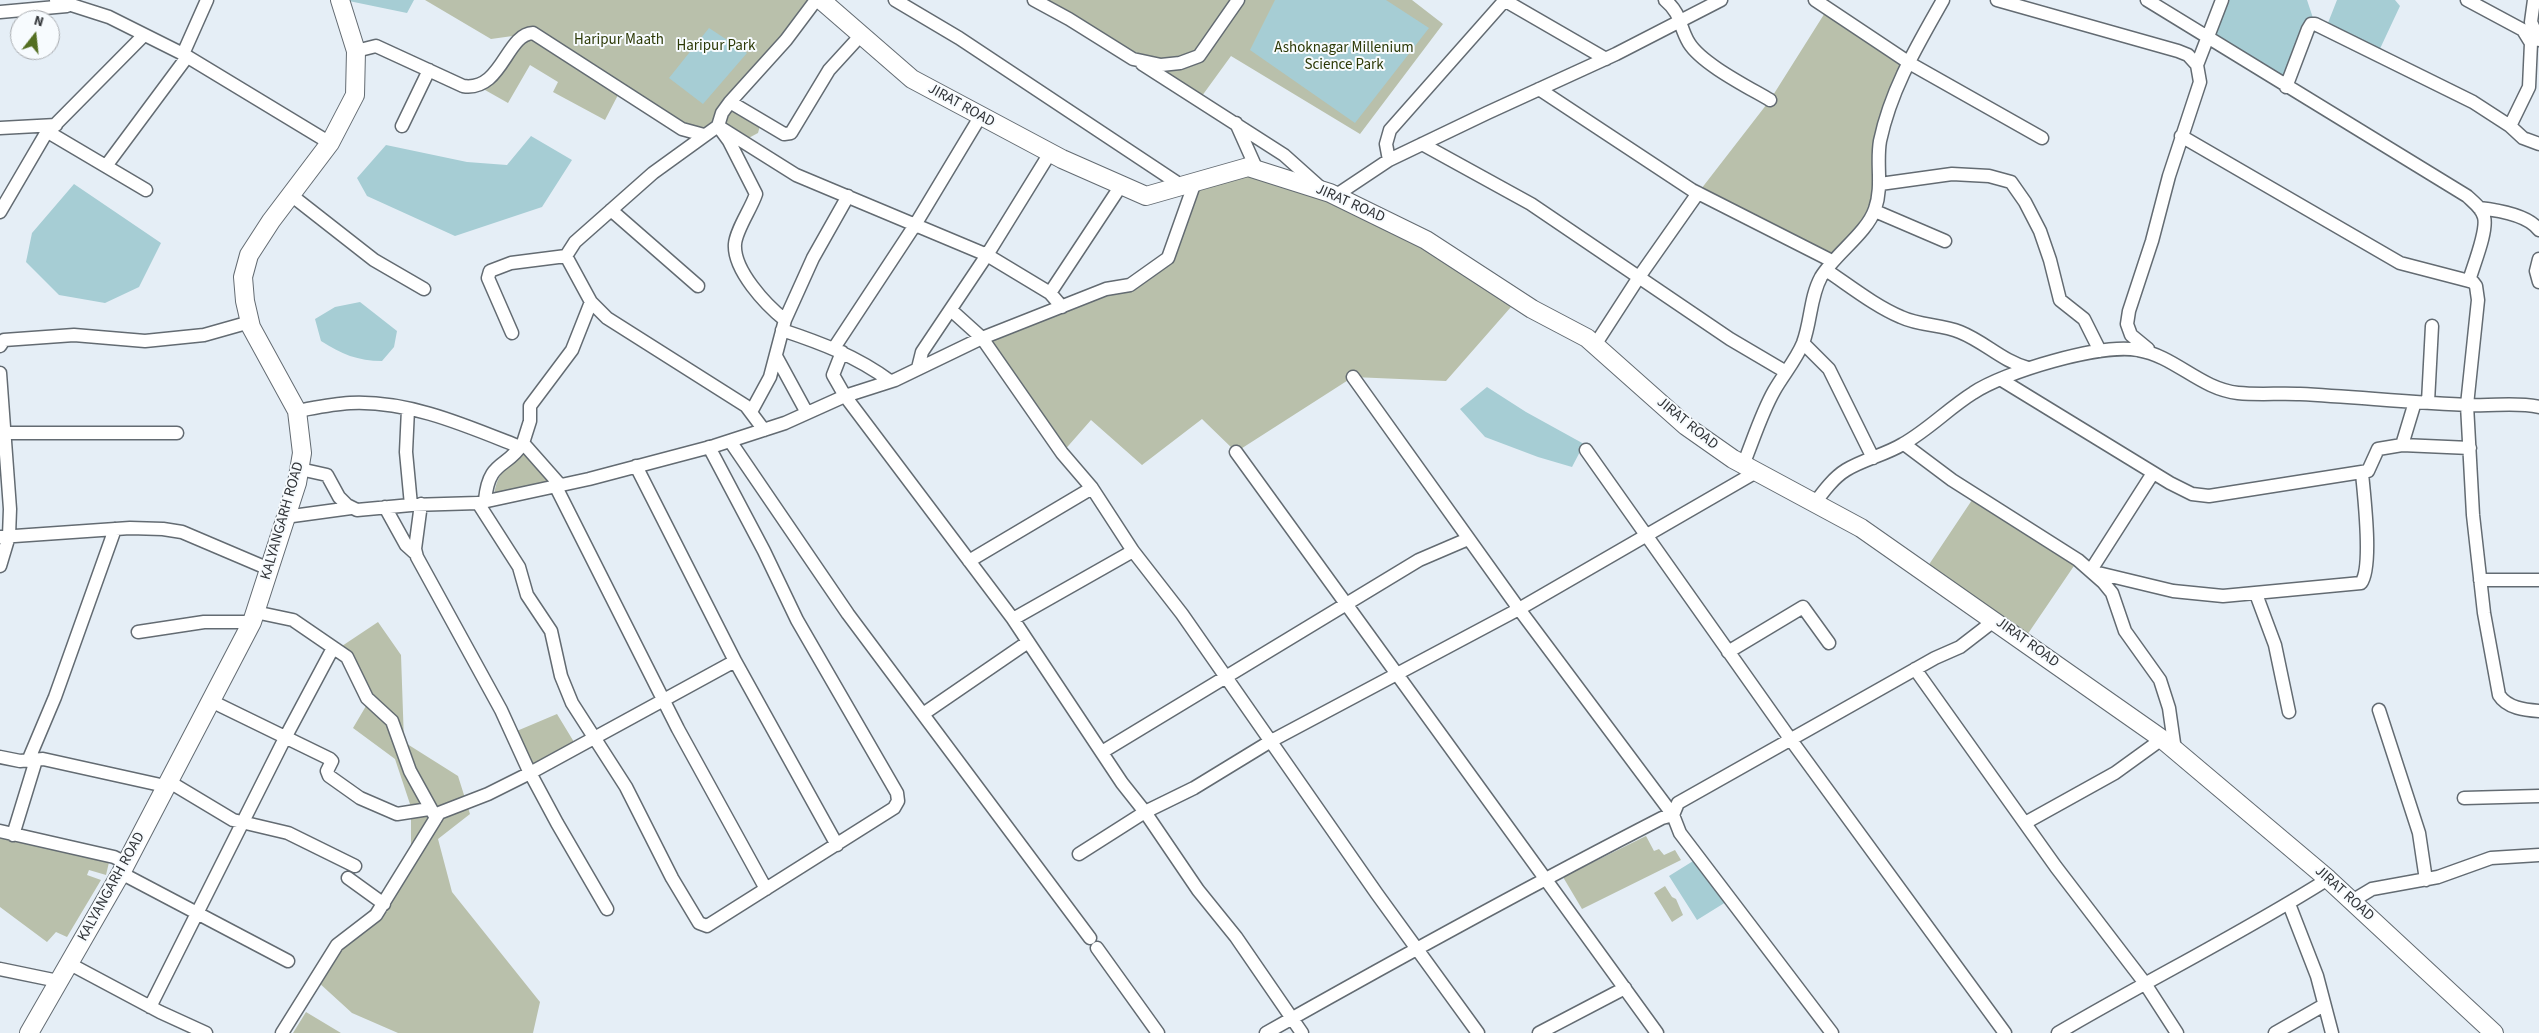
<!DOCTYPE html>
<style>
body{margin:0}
#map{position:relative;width:2539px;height:1033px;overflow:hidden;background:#e5eef6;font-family:"Source Sans 3",sans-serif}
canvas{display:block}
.north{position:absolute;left:10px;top:10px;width:50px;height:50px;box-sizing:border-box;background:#f7fbfe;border:1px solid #a8abaf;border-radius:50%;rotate:16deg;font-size:14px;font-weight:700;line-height:20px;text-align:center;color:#313438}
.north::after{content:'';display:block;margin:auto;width:18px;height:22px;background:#546f22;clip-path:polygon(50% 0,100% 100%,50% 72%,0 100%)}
</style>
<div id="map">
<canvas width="2539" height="1033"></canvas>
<div class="north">N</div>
</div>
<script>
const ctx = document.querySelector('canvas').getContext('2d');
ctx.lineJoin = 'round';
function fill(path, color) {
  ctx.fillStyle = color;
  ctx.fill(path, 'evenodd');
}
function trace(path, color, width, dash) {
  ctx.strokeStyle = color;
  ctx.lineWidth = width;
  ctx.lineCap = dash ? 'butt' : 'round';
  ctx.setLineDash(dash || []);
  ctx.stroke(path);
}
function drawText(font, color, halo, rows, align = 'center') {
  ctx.font = font + ' "Source Sans 3",sans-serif';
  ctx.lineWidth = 4;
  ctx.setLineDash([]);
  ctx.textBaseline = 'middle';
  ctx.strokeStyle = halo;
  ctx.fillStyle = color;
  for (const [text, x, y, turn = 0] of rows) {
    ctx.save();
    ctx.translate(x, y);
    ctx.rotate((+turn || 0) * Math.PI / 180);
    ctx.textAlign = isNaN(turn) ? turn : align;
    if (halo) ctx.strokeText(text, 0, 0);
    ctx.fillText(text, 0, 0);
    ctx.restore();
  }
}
fill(new Path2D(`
 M 425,0 L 816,0 L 730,102 L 761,122 L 758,133 L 743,141 L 718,126 L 704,135 L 618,95 L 605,120 L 553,92 L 558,82 L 530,65 L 508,103 L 478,86 L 527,34 L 491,39 Z
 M 1034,0 L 1412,0 L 1443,24 L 1360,134 L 1231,56 L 1199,100 Z
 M 1828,8 L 1908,61 L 1895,91 L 1875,211 L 1832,261 L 1698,193 L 1770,100 Z
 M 1248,167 L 1326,192 L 1518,299 L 1446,381 L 1353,377 L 1236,452 L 1202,419 L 1142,465 L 1091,420 L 1062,453 L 982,338 L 1130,285 L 1168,258 L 1195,182 Z
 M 527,447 L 558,485 L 494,498 C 495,474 510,462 527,447 Z
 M 1976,494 L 2078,560 L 2023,641 L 1924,572 Z
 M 378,622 L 401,655 L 404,742 L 458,776 L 470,814 L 438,839 L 452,892 L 540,1002 L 533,1033 L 398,1033 L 352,1013 L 318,982 L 411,853 L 411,807 L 395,759 L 353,728 L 366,706 L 351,680 L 342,646 Z
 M 557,714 L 577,747 L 530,773 L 512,733 Z
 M 1646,836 L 1654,851 L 1659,849 L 1664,855 L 1675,850 L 1681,860 L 1582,909 L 1563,877 Z
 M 0,837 L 110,858 L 106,875 L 89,870 L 87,875 L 101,880 L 67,937 L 56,932 L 47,942 L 0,907 Z
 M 1665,886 L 1672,897 L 1676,899 L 1683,915 L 1672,922 L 1654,893 Z
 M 306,1012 L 341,1033 L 293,1033 Z`), '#b9c0ab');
fill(new Path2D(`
 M 344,0 L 414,0 L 407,13 Z
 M 1275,0 L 1386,0 L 1429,28 L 1355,123 L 1250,50 Z
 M 2221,0 L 2307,0 L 2315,24 L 2286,87 L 2208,37 Z
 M 2337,0 L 2395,0 L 2400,6 L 2378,53 L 2326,28 Z
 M 709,28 L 747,53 L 703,104 L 669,78 Z
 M 531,136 L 572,160 L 542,207 L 455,236 L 367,196 L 357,178 L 386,145 L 467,162 L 507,165 Z
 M 74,184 L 161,243 L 139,287 L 105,303 L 59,295 L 26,262 L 32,233 Z
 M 360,302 L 397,331 L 394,347 L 382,361 C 358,361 341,354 321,341 L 315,319 L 335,307 Z
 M 1487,387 L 1526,412 L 1584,444 L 1572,467 L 1538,457 L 1485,437 L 1460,409 Z
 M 1698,858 L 1726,902 L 1697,920 L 1669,876 Z`), '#a6cdd4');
const street = new Path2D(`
 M 56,0 L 109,17 L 183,54 L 330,143
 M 895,0 L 959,38 L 1182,186
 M 1034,0 L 1069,19 L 1133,59 L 1161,65 L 1180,63 L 1199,56 L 1238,0
 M 1504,0 L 1606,59
 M 1665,0 C 1682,14 1679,27 1689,43 C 1702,64 1748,87 1770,100
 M 1815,0 L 1911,64 L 2042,138
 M 1997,0 L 2178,51 L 2188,55 L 2197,65 L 2200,82 L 2169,176 L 2152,241 L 2129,311 L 2127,324 L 2131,335 L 2148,349
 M 2147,0 L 2467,196 C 2473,202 2482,208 2484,217 C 2488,231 2473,266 2469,281
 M 2467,0 L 2523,30 L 2531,43 L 2529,87 L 2510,126
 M 2534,0 L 2531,22 L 2539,40
 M 0,12 L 67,6
 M 356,51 L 376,46 L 463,86 C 502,92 506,34 533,33 L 682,129 L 704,135
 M 183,54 L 207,0
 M 1142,64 L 1284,155 L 1322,189
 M 2197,65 L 2222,0
 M 2286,87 L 2308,29 L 2311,24 L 2315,24 L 2473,102 L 2510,126 L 2523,138 L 2539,144
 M 1539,89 L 1692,190 L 1832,261
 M 730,102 L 784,134 L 791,133 L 829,70 L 861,35
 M 1236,123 L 1257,170
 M 402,126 L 429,70
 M 0,128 L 56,125
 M 48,132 L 146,190
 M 2181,136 L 2400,263 L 2473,282 L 2476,286 L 2478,300 L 2467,405 L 2473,515 L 2484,613 L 2499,695 C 2507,708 2525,710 2539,711
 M 1422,144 L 1531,204 L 1730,339 L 1786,372
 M 1389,160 L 1386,144 L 1390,130 L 1505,0
 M 106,166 L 187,57
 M 1880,184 L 1952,174 L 1989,176 L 2011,182 L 2025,202 L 2040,231 L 2050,260 L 2060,300 L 2084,319 L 2100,351
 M 291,195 L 374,260 L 424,289
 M 1335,196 L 1389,160 L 1487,113 L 1616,54 L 1721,0
 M 2479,208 C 2497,210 2528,215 2539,230
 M 611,210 L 698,286
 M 1875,211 L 1945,241
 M 0,212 L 45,135 L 144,35
 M 2539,259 L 2536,271 L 2539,282
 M 1826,270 C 1850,286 1875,306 1901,317 C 1920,326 1941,324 1960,332 C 1985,342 2002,361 2028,368
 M 1050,293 L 1122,184
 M 951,310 L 982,338 L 1062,453 L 1092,488 L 1133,551 L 1182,614 L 1377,894 L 1478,1033
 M 785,320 L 813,258 L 848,196
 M 782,330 C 821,343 856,356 890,381
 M 512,333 L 488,278 L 490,271 L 511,263 L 566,256
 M 1803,343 L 1829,369 L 1873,458
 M 1595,345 L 1639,277 L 1698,193
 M 0,346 L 4,340 L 74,335 L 145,341 L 204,335 L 250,322
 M 834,348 L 915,225 L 980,117
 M 842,352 L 833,375 L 845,396 L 1013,619 L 1122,783 L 1145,812 L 1198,890 L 1236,937 L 1302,1033
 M 776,356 L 807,413
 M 918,368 L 922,352 L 987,255 L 1050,153
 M 0,373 L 10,509 L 9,536 L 0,566
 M 2000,379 L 2170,483 L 2192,494 L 2209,496 L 2368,471 L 2378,449 L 2402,445 L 2415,402
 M 2428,402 L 2432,326
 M 408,409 L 406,452 L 411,505
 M 297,411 C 314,408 332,404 350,403 C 409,400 467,426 520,447
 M 751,412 L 770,377 L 785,320 C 766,305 733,270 735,244 C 736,230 751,209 756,194 L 729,141 L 718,126 L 722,113 L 730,102 L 786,40 L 816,0
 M 764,430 L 746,406 L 607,318 L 591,302 L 566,256 L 575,242 L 653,173 L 718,126 L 796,175 L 987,255 L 1050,293 L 1062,307
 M 0,433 L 177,433
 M 730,441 L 848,614 L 1090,938
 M 1904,444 L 1952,480 L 2078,560 L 2103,582 L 2112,593 L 2125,631 L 2160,680 L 2169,708 L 2175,750
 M 2402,445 L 2470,448
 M 1586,450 L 1791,740 L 2005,1033
 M 1236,452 L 1657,1033
 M 1743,465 C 1753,441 1761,414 1774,391 C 1783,375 1796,360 1803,343 C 1811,322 1810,297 1821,277 C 1835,254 1867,233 1875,209 C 1883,186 1876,164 1880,141 C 1891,89 1917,46 1943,0
 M 636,466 L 735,661 L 837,845
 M 300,469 L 327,475 L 339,497 L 347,505 L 357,510 L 411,505 L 478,503 L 589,479 L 714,446 L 785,423 L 845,396 L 895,380 L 982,338 L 1106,289 L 1130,285 L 1168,258 L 1195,182
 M 561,486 L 523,443 L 530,421 L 530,406 L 572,350 L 591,302
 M 556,487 L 678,729 L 766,889
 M 485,500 C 489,459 507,469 523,443
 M 478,503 L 519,567 L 527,595 L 551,631 L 561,676 L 572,703 L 626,787 L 672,878 L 699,923 L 707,926 L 894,808 L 898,801 L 897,793 L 797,620 L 764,551 L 709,447
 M 421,504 L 415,549 L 417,557 L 501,710 L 528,769 L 557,823 L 607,909
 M 1814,504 C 1823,492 1833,478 1846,470 C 1864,459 1885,455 1903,444 C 1928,430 1949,408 1973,393 C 2004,372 2101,343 2138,350 C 2175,356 2200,389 2238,393 C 2258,395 2280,393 2300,394 C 2358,397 2415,403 2473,405 C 2495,406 2517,402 2539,407
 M 385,507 L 406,545 L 416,554
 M 285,517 L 351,508
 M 0,537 L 130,528 L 163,529 L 182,532 L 269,569
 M 969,561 L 1092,488
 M 2091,570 L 2153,473
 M 2094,572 L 2173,591 L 2223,596 L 2361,583 C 2373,567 2364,496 2362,473
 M 2480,580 L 2539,580
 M 2256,594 L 2275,645 L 2289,712
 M 255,612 L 293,620 L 347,657 L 367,698 L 392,721 L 410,771 L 436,818
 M 1013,619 L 1133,551
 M 138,632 L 204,622 L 252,622
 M 1728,652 L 1803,607 L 1829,643
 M 1915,669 L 2056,867 L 2144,982 L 2177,1033
 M 211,701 L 330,759 L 332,761 L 327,771 L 329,776 L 360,798 L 397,814 L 429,809
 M 2379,710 L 2419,833 L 2426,880
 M 923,714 L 1028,642
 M 1102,752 L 1419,560 L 1468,539
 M 0,757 L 20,761 L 43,759 L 165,786
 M 28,761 L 55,697 L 115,529
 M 168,781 L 233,820 L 288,833 L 355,866
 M 2464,798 L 2539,796
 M 2025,823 L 2115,773 L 2162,739
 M 0,831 L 114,857 L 126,863
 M 13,835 L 36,760
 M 1079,854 L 1145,812 L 1194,788 L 1271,741 L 1519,609 L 1756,472
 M 121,873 L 288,961
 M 348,878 L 384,904
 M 2352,901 L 2372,889 L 2438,877 L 2491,858 L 2539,855
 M 2289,904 L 2317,976 L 2332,1033
 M 1097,948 L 1158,1033
 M 70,964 L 160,1012 L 206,1033
 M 0,969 L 58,981
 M 150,1007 L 285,738 L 333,648
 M 282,1033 L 337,945 L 376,915 L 439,813 L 488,794 L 530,773 L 735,661
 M 1266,1033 C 1397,959 1528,887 1662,818 L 1673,815 L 1519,609 L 1353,377
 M 1539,1033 L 1625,988
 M 1832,1033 L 1680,833 L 1673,815 L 1678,803 L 1935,658 L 1960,647 L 1995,620
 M 2058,1033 C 2148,980 2241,934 2328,879
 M 2275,1033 L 2324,1005`);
const secondary = new Path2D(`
 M 821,0 L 912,79 L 1062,159 L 1146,196 L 1248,167 L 1330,193 L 1426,240 L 1532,309 L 1587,338 L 1686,426 L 1733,459 L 1861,528 L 2162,739 L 2328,879 L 2494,1033
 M 29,1033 L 121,873 L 252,622 L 297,483 L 302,453 L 297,411 L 251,327 L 245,301 L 243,277 L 249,255 L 271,221 L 330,143 L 355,95 L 356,51 L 340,0`);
trace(street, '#636b72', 15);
trace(secondary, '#636b72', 20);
trace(street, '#fff', 12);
trace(secondary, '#fff', 18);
drawText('15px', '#2c3906', '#f7fbfe', [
 ["Haripur Maath",619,41],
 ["Haripur Park",716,47],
 ["Ashoknagar Millenium",1344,49],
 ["Science Park",1344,66]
]);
drawText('15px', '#313438', '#f7fbfe', [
 ["JIRAT ROAD",961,106,29],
 ["JIRAT ROAD",1350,204,24],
 ["JIRAT ROAD",1687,424,39],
 ["KALYANGARH ROAD",283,521,-74],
 ["JIRAT ROAD",2027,643,36],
 ["KALYANGARH ROAD",112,887,-61],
 ["JIRAT ROAD",2344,894,42]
]);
</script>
